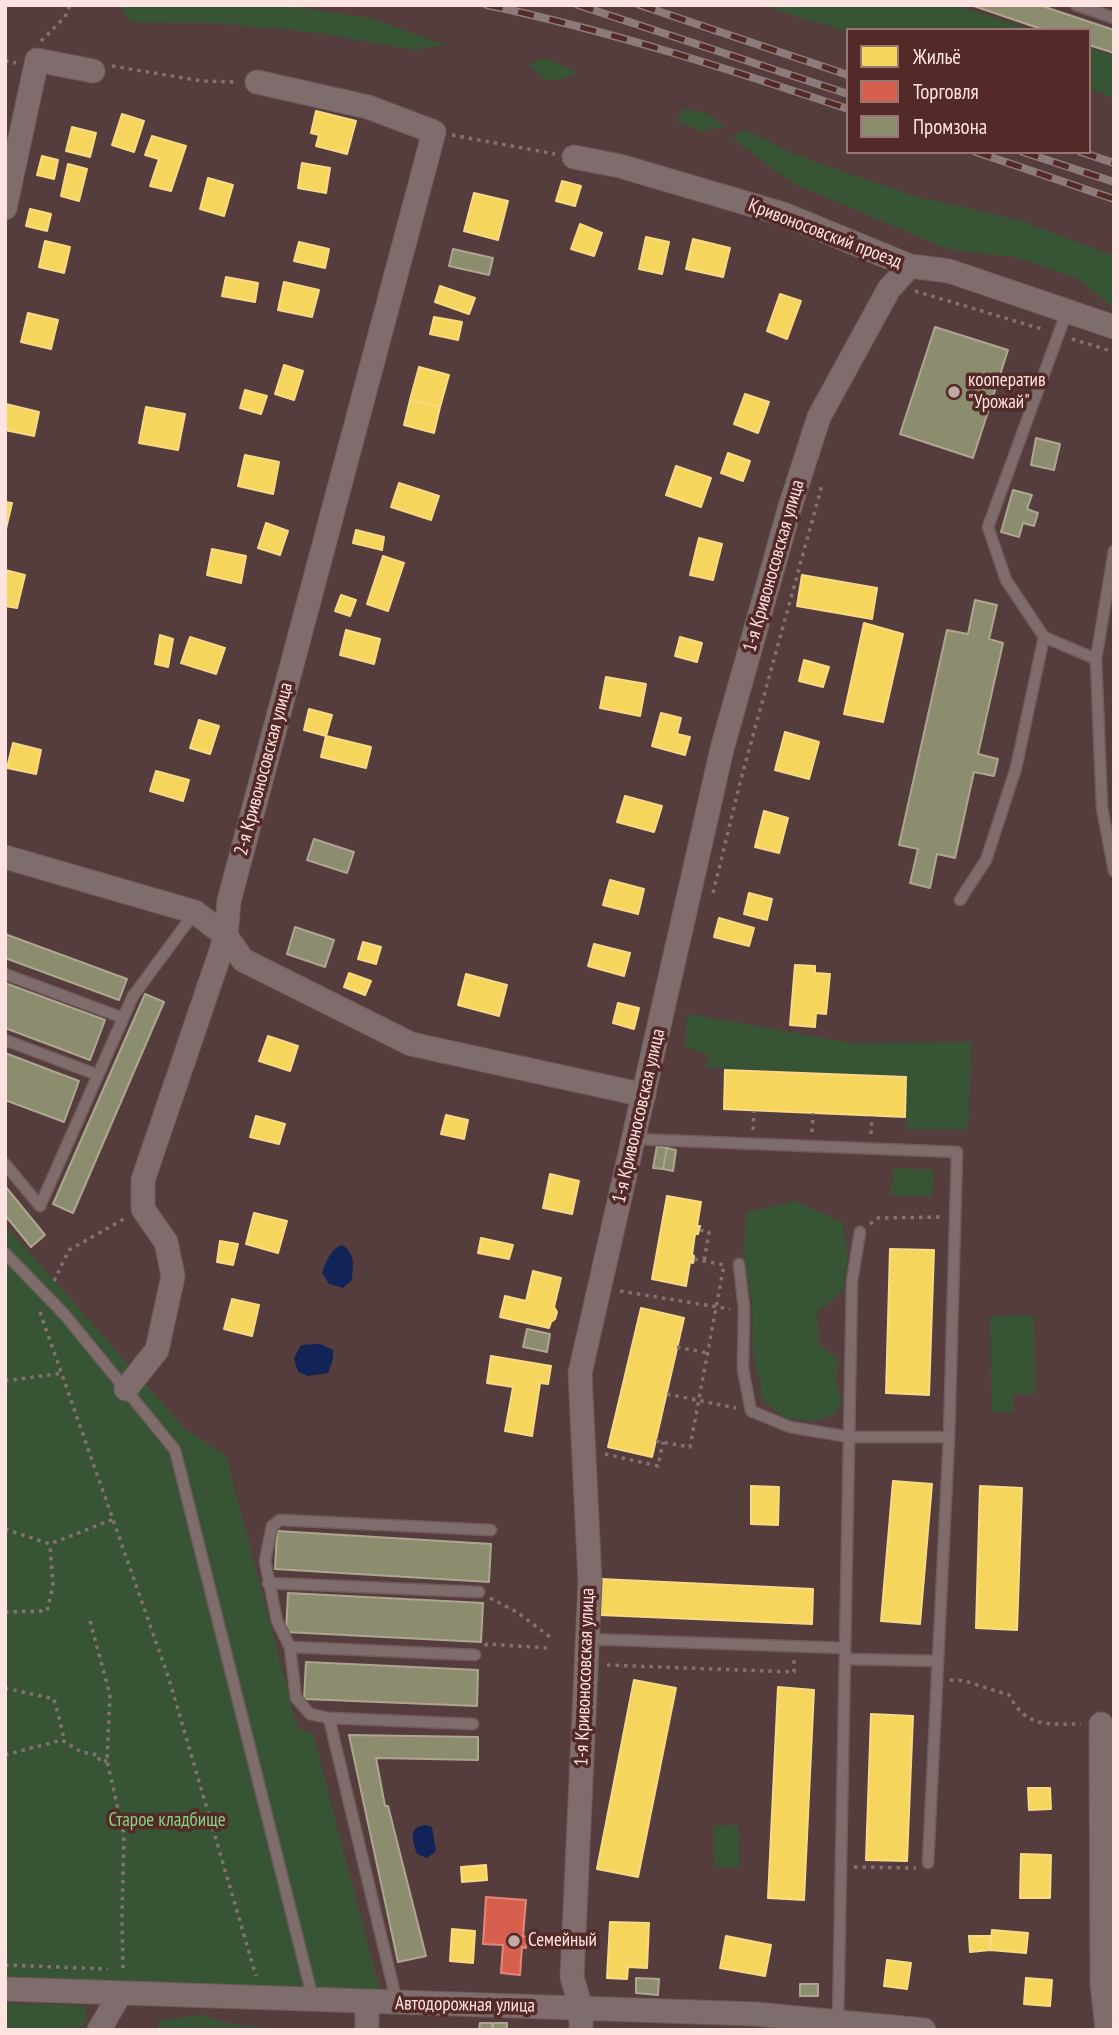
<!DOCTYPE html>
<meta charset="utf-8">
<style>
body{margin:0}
#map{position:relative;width:1119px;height:2035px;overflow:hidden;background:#543d3c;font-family:"PT Sans Narrow",sans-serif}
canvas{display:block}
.frame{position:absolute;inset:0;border:7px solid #ffe3e0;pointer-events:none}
.legend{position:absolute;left:846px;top:28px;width:245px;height:126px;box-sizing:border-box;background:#532a28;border:2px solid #987472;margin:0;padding:9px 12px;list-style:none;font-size:21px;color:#ffe3e0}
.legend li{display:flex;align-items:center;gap:14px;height:35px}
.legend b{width:35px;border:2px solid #987472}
</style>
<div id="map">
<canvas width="1119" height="2035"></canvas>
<div class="frame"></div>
<ul class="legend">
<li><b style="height:19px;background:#f6d55c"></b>Жильё</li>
<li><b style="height:19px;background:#d6604d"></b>Торговля</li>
<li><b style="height:19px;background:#8c8c6e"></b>Промзона</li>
</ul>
</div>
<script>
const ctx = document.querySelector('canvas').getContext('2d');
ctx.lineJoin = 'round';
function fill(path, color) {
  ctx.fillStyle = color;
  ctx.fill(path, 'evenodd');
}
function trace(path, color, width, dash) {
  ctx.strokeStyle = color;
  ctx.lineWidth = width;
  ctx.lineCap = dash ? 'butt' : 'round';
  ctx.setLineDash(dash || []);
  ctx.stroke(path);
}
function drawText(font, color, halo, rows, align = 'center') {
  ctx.font = font + ' "PT Sans Narrow",sans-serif';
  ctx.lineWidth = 7;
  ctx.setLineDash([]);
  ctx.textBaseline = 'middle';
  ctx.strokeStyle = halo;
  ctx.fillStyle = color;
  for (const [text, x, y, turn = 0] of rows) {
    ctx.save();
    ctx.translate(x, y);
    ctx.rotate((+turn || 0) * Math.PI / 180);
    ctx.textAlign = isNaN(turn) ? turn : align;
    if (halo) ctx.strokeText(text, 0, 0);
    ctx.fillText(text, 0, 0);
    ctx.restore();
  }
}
fill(new Path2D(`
 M 118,5 L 284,5 L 370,18 L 447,45 L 414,50 L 313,32 L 209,23 L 131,22 Z
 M 758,5 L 955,5 L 1032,30 L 848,30 L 848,32 Z
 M 1089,48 L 1114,56 L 1114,98 L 1089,89 Z
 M 546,58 L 577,72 L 566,78 L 546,80 L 528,64 Z
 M 682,109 L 705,112 L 724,127 L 702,131 L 678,122 Z
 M 746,130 L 799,156 L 911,195 L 1019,220 L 1114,256 L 1114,308 L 1075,277 L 1016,257 L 950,250 L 794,184 L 731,137 Z
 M 687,1014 L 853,1043 L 972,1042 L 968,1130 L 906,1129 L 907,1076 L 706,1068 L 708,1055 L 685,1047 Z
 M 894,1168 L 934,1170 L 932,1197 L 890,1195 Z
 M 795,1201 L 843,1223 L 848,1261 L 843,1290 L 817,1312 L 819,1345 L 838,1360 L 836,1381 L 842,1403 L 834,1415 L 813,1421 L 784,1418 L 763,1400 L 753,1353 L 752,1303 L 743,1251 L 747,1212 Z
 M 5,1225 L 185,1429 L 226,1456 L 298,1729 L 313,1733 L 381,1995 L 5,1976 Z
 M 1034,1315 L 1035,1394 L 1013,1394 L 1013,1412 L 992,1413 L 990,1316 Z
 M 738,1825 L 740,1867 L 715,1868 L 713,1826 Z
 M 5,2003 C 33,2006 58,2002 85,2007 L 87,2023 L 73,2030 L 5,2030 Z
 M 202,2015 L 227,2023 L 273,2030 L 157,2030 L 159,2020 Z`), '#375434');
fill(new Path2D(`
 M 342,1245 C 356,1253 353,1266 352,1280 L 343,1288 L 329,1284 L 322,1272 C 327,1261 330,1249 342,1245 Z
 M 320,1344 L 333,1350 L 333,1359 L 328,1373 L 308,1376 L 298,1372 L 294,1358 L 301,1345 Z
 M 426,1825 L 432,1827 L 436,1851 L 427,1858 L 417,1854 C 413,1841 407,1827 426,1825 Z`), '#122457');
const homes = new Path2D(`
 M 316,111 L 356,121 L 347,154 L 316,146 L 319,135 L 311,133 Z
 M 122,114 L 144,121 L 134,152 L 112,145 Z
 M 72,127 L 96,133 L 90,157 L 66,151 Z
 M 152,136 L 186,146 L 171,191 L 150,186 L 159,159 L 145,155 Z
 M 42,156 L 58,160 L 54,179 L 37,175 Z
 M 302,163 L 330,168 L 326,193 L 298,188 Z
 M 68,164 L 87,169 L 79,201 L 61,196 Z
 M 208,178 L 233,185 L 224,216 L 200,209 Z
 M 562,181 L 581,186 L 575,206 L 556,201 Z
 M 474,193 L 508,201 L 498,240 L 464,231 Z
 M 30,209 L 51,214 L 47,231 L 26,226 Z
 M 580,224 L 602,233 L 594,256 L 571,249 Z
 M 646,237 L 669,242 L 662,274 L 639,269 Z
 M 693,239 L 730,248 L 723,277 L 686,269 Z
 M 45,241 L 70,247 L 64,273 L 39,267 Z
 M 299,242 L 329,249 L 325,268 L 294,261 Z
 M 226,277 L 258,283 L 255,302 L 222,296 Z
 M 284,282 L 319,290 L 312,317 L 278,310 Z
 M 440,286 L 475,298 L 469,314 L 435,302 Z
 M 780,294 L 801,301 L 787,339 L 767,331 Z
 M 28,313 L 58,320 L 51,349 L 21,342 Z
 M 434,317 L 462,322 L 458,340 L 430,334 Z
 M 284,365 L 303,371 L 294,400 L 275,394 Z
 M 419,367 L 449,375 L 440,407 L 410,400 Z
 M 245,390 L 267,396 L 261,414 L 240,408 Z
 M 745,394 L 769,402 L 758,433 L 734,424 Z
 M 410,400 L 440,407 L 434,433 L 404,425 Z
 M 6,404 L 39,412 L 34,436 L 5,430 Z
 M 146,407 L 185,414 L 178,450 L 139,443 Z
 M 728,453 L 750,461 L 743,481 L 721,473 Z
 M 245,455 L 279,462 L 273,494 L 238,486 Z
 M 676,466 L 711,478 L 701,507 L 666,495 Z
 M 399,483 L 439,496 L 431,520 L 391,507 Z
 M 5,502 L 12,503 L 6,529 L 5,529 Z
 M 266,523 L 288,531 L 280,555 L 258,548 Z
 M 356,530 L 384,537 L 382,550 L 353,543 Z
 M 699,538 L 722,544 L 713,580 L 690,575 Z
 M 212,549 L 246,556 L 241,583 L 207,575 Z
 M 383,556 L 404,563 L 388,611 L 367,604 Z
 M 5,570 L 25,575 L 17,608 L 5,606 Z
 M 802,575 L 877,588 L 872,619 L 797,606 Z
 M 341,595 L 356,600 L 350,616 L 335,611 Z
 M 864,623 L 903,634 L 883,722 L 844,714 Z
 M 346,630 L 380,639 L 374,664 L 340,655 Z
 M 160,635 L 173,639 L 168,667 L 155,664 Z
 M 190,637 L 225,648 L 216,674 L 181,663 Z
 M 680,637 L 702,643 L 697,662 L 675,656 Z
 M 804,660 L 829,667 L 823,687 L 799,681 Z
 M 606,677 L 646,684 L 640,716 L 600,708 Z
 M 309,709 L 332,715 L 326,736 L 304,730 Z
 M 661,713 L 681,718 L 677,734 L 690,737 L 685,755 L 652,746 Z
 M 199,720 L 219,726 L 210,754 L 190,748 Z
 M 785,732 L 819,742 L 809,779 L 775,770 Z
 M 326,736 L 371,747 L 366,768 L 321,757 Z
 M 13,743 L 41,750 L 36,774 L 7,768 Z
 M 156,771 L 189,780 L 183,801 L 150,791 Z
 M 625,796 L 662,806 L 654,832 L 617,822 Z
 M 764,811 L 788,818 L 779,853 L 755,847 Z
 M 610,880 L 644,889 L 638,914 L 603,905 Z
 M 749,893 L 772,899 L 767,920 L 744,914 Z
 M 719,918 L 754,928 L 749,946 L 714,937 Z
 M 363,942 L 381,947 L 376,964 L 358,959 Z
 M 594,944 L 630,953 L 624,976 L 588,966 Z
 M 795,965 L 815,966 L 815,973 L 830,974 L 826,1014 L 816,1013 L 815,1027 L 790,1025 Z
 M 349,973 L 371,981 L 365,995 L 344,987 Z
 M 466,974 L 507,985 L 499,1016 L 458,1005 Z
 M 618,1003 L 639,1008 L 634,1029 L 613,1023 Z
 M 268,1036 L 298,1046 L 290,1071 L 259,1061 Z
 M 725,1070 L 906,1077 L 905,1117 L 724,1109 Z
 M 446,1115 L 468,1120 L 464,1139 L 441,1134 Z
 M 256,1116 L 285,1124 L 279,1144 L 250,1137 Z
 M 550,1174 L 579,1181 L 572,1214 L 543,1208 Z
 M 667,1196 L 701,1202 L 697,1226 L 700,1226 L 698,1234 L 695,1234 L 692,1255 L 694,1256 L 694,1259 L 693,1263 L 690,1262 L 686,1286 L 652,1279 Z
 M 254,1213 L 287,1221 L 278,1253 L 246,1244 Z
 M 481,1238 L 513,1245 L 509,1259 L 478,1253 Z
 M 220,1241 L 238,1244 L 233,1265 L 217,1262 Z
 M 890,1249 L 934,1250 L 929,1395 L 886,1393 Z
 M 533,1271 L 561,1278 L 554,1307 L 557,1312 L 555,1319 L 551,1322 L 549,1328 L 500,1317 L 505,1296 L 526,1301 Z
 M 232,1299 L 259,1305 L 252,1336 L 224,1329 Z
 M 641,1308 L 684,1318 L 652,1457 L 608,1447 Z
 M 491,1356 L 551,1366 L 548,1384 L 540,1383 L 532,1436 L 505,1431 L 513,1387 L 487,1383 Z
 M 893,1481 L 932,1484 L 920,1624 L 881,1621 Z
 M 751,1486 L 779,1487 L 778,1525 L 751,1524 Z
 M 980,1486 L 1022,1488 L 1017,1630 L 976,1628 Z
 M 601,1579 L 813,1589 L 812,1624 L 600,1615 Z
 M 634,1680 L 676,1688 L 638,1877 L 597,1869 Z
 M 778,1687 L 814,1690 L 804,1900 L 768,1898 Z
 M 871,1714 L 913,1716 L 907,1861 L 866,1860 Z
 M 1028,1788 L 1050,1788 L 1051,1809 L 1029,1810 Z
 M 1021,1854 L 1051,1855 L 1050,1898 L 1020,1898 Z
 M 486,1865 L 487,1880 L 462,1882 L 461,1867 Z
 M 610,1922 L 649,1923 L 647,1968 L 628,1967 L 627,1979 L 607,1978 Z
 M 452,1929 L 475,1931 L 473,1963 L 450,1961 Z
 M 992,1930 L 1028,1933 L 1026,1953 L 990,1950 Z
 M 726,1936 L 771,1945 L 765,1976 L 720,1968 Z
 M 969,1936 L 990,1936 L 990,1950 L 970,1952 Z
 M 887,1960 L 911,1963 L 907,1989 L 884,1986 Z
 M 1026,1978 L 1052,1980 L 1050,2006 L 1024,2004 Z`);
fill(homes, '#f6d55c');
trace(homes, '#f9d984', 2);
const shops = new Path2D(`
 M 486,1897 L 526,1900 L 523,1936 L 527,1937 L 526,1948 L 522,1947 L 520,1975 L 501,1973 L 503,1945 L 483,1944 Z`);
fill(shops, '#d6604d');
trace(shops, '#e28779', 2);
const industry = new Path2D(`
 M 971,5 L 1039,5 L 1114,30 L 1114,53 L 1089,45 L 1089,30 L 1044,30 Z
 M 453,249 L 493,258 L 489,275 L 449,266 Z
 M 935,327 L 1008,350 L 973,458 L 900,434 Z
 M 1036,438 L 1060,444 L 1054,470 L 1031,465 Z
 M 1013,490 L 1032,495 L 1027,509 L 1038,513 L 1034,526 L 1023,523 L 1019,537 L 1001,532 Z
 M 975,600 L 997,605 L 989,639 L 1003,643 L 978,754 L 998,759 L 994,776 L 974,772 L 955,858 L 937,854 L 930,888 L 910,883 L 918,849 L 899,845 L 947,630 L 968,634 Z
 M 314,839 L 354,852 L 347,873 L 307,860 Z
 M 295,927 L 334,940 L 325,967 L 287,954 Z
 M 5,934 L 127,979 L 119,1000 L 5,958 Z
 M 5,983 L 105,1020 L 90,1060 L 5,1028 Z
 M 145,994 L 164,1002 L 73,1213 L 53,1204 Z
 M 5,1053 L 79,1081 L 64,1122 L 5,1100 Z
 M 657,1146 L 667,1148 L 663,1169 L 653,1168 Z
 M 667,1148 L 676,1150 L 673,1171 L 663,1169 Z
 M 5,1186 L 45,1235 L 31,1247 L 5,1215 Z
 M 527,1329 L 550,1334 L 547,1352 L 523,1347 Z
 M 277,1531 L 491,1544 L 489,1582 L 275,1569 Z
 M 288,1593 L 483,1603 L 481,1642 L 286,1632 Z
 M 306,1662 L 478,1670 L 477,1706 L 304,1699 Z
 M 349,1735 L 478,1737 L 478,1760 L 376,1758 L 385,1806 L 388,1806 L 426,1956 L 398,1962 Z
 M 636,1978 L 659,1979 L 658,1995 L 636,1993 Z
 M 800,1984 L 818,1984 L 818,1996 L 800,1996 Z
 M 480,2023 L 492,2023 L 492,2030 L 479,2030 Z
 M 493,2023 L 507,2023 L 507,2030 L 493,2030 Z`);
fill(industry, '#8c8c6e');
trace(industry, '#aea690', 2);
const service = new Path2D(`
 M 1076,5 L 1114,18
 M 1067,311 L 988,527 L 1006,580 L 1044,637 L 1096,659
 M 1114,551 L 1096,659 L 1102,808 L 1114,871
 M 960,900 L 986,860 L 1016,768 L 1044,637
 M 5,974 L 123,1018
 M 5,1040 L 98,1075
 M 634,1139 L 957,1152 L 949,1437
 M 5,1164 L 40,1206 L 133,996 L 195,912
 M 5,1253 L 65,1315 L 175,1450 L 313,1999
 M 739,1264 L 744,1308 L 743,1369 L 751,1411 L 790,1427 L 849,1437 L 949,1437 L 928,1863
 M 268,1583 L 479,1592
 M 587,1639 L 845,1648
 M 290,1647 L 475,1655
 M 845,1659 L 938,1661
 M 329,1718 L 310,1714 L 296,1698 L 290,1647 L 277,1621 L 265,1561 L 272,1526 L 280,1520 L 491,1530
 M 397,2003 L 329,1718 L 473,1724
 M 838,2022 L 852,1281 L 860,1232`);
const minor = new Path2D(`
 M 574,157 L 620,166 L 783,214 L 910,266 L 949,271 L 1114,327
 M 5,208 L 37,60 L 93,71
 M 5,857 L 195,912 L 226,936 L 243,960 L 411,1044 L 644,1095
 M 126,1389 L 157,1350 L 173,1276 L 166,1242 L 143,1209 L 143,1180 L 226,936 L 229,901 L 434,132 L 368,107 L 257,82
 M 1101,1724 L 1102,1983 L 1107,2030
 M 5,1989 L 756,2014 L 924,2030
 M 99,2030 L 120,1994
 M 367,2030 L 367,2003
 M 581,2030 L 581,2008 L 572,1977 L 590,1582 L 580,1373 L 722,749 L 790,507 L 819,417 L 889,289 L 910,266`);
trace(service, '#705c5a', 13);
trace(minor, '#705c5a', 25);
trace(new Path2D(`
 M 41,41 L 65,17 L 70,5
 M 5,61 L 16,63
 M 112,66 L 202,81 L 236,82
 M 452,135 L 555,154
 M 915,291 L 1045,330
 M 1072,339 L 1114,352
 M 713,893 L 741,779 L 822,485
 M 753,1130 L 754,1111
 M 812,1132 L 813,1113
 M 871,1134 L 872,1116
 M 870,1224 L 878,1218 L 941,1217
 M 700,1230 L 709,1232 L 704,1261
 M 54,1281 L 69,1250 L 124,1219
 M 620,1291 L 730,1309
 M 40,1312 L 169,1679 L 256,1976
 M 677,1347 L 708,1353
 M 5,1381 L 63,1373
 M 667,1394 L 736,1408
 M 656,1441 L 690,1447 L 724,1265 L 694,1259
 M 605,1454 L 658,1466 L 663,1442
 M 5,1529 L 50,1544 L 114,1519
 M 490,1598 L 517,1612 L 550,1637
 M 5,1612 L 47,1611 L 53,1586 L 50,1544
 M 90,1621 L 110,1695 L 107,1761 L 124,1835 L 122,1918 L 123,1972
 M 485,1646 L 487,1644 L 549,1648
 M 607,1665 L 794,1672 L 794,1660
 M 950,1680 L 965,1681 L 1009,1695 C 1026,1728 1047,1724 1081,1724
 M 5,1688 L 54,1699 L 63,1733 L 62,1740
 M 5,1755 L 62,1740 L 81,1752 L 99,1755 L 99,1761 L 107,1761
 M 854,1867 L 916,1868
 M 5,1965 L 108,1969`), '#837271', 3.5, [3.5, 5]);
trace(service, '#7e6d6c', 10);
trace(minor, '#7e6d6c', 23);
const rail = new Path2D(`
 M 487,5 C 610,31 729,69 848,109
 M 578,5 L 848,94
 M 640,5 L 848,75
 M 976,152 L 1114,199
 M 1023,152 L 1114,182
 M 1081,152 L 1114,163`);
trace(rail, '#8c7b7a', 8);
trace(rail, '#532a28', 5, [16]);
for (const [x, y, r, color] of [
 [954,392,7,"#c3a9a7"],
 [514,1941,7,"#c3a9a7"]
]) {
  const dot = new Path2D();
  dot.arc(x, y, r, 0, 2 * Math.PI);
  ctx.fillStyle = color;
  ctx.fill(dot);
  trace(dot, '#532a28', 2.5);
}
drawText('19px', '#ffe3e0', '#532a28', [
 ["Кривоносовский проезд",825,234,21],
 ["1-я Кривоносовская улица",774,566,-74],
 ["2-я Кривоносовская улица",264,769,-75],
 ["1-я Кривоносовская улица",639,1116,-77],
 ["1-я Кривоносовская улица",585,1677,-88],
 ["Автодорожная улица",465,2005,1]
]);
drawText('19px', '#ffe3e0', '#532a28', [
 ["кооператив",968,381],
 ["\"Урожай\"",968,403],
 ["Семейный",528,1941]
], 'left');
drawText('19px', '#85d585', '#532a28', [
 ["Старое кладбище",167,1821]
]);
</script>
